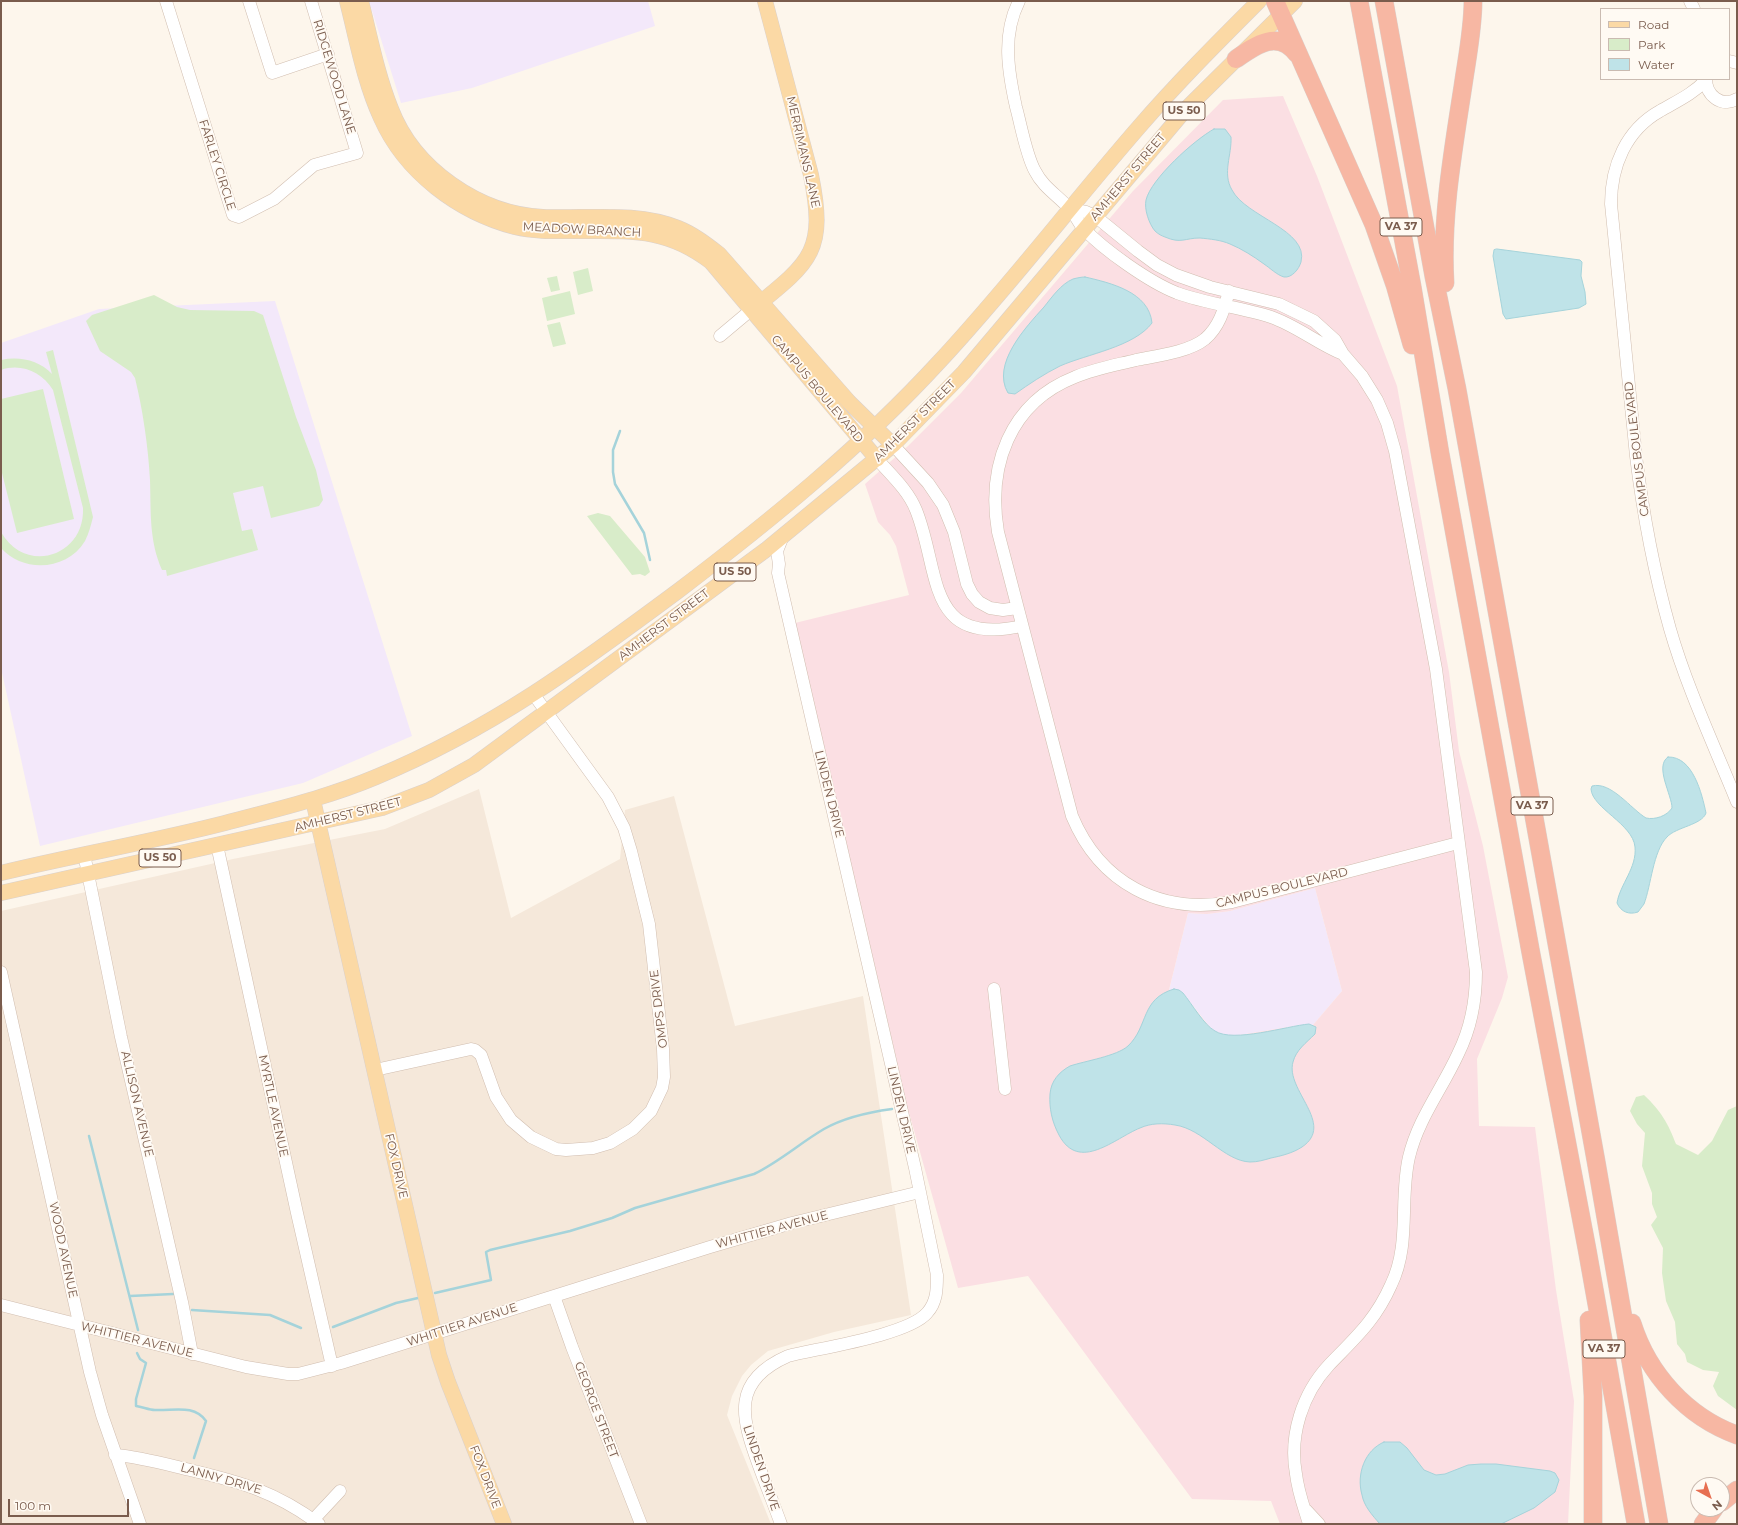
<!DOCTYPE html>
<style>
body{margin:0}
#map{position:relative;width:1738px;height:1525px;overflow:hidden;background:#fdf6ec;font-family:Montserrat,sans-serif}
canvas{display:block}
.frame{position:absolute;inset:0;border:2px solid #7a5c4d;pointer-events:none}
.legend{position:absolute;left:1600px;top:8px;width:130px;height:72px;box-sizing:border-box;background:#fffaf3;border:1px solid #cabbb1;margin:0;padding:5px 7px;list-style:none;font-size:12px;color:#7a5c4d}
.legend li{display:flex;align-items:center;gap:8px;height:20px}
.legend b{width:20px;border:1px solid #cabbb1}
.north{position:absolute;left:1690px;top:1477px;width:40px;height:40px;box-sizing:border-box;background:#fffaf3;border:1px solid #cabbb1;border-radius:50%;rotate:140deg;font-size:11px;font-weight:700;line-height:16px;text-align:center;color:#7a5c4d}
.north::after{content:'';display:block;margin:auto;width:14px;height:18px;background:#e76f51;clip-path:polygon(50% 0,100% 100%,50% 72%,0 100%)}
.scale{position:absolute;left:8px;top:1499px;width:121px;height:18px;box-sizing:border-box;border:2px solid #7a5c4d;border-top:0;padding-left:5px;font-size:12px;line-height:14px;white-space:nowrap;color:#7a5c4d;-webkit-text-stroke:3px #fffaf3;paint-order:stroke}
</style>
<div id="map">
<canvas width="1738" height="1525"></canvas>
<div class="frame"></div>
<ul class="legend">
<li><b style="height:5px;background:#fbd9a5"></b>Road</li>
<li><b style="height:11px;background:#d8ecc9"></b>Park</li>
<li><b style="height:11px;background:#bfe3e8"></b>Water</li>
</ul>
<div class="north">N</div>
<div class="scale">100 m</div>
</div>
<script>
const ctx = document.querySelector('canvas').getContext('2d');
ctx.lineJoin = 'round';
function fill(path, color) {
  ctx.fillStyle = color;
  ctx.fill(path, 'evenodd');
}
function trace(path, color, width, dash) {
  ctx.strokeStyle = color;
  ctx.lineWidth = width;
  ctx.lineCap = dash ? 'butt' : 'round';
  ctx.setLineDash(dash || []);
  ctx.stroke(path);
}
function drawText(font, color, halo, rows, align = 'center') {
  ctx.font = font + ' Montserrat,sans-serif';
  ctx.lineWidth = 3.5;
  ctx.setLineDash([]);
  ctx.textBaseline = 'middle';
  ctx.strokeStyle = halo;
  ctx.fillStyle = color;
  for (const [text, x, y, turn = 0] of rows) {
    ctx.save();
    ctx.translate(x, y);
    ctx.rotate((+turn || 0) * Math.PI / 180);
    ctx.textAlign = isNaN(turn) ? turn : align;
    if (halo) ctx.strokeText(text, 0, 0);
    ctx.fillText(text, 0, 0);
    ctx.restore();
  }
}
fill(new Path2D(`
 M 479,789 L 511,918 L 620,859 L 625,810 L 674,796 L 735,1026 L 863,996 L 911,1315 L 834,1332 L 768,1351 L 751,1365 L 742,1376 L 732,1396 L 727,1415 L 771,1524 L 1,1524 L 1,911 L 233,859 L 385,829 Z`), '#f5e8da');
fill(new Path2D(`
 M 369,1 L 648,1 L 655,26 L 472,88 L 401,103 Z
 M 275,301 L 412,736 L 303,783 L 40,846 L 1,668 L 1,343 L 99,309 Z
 M 1315,888 L 1342,991 L 1313,1025 L 1301,1025 L 1240,1035 L 1224,1035 L 1214,1031 L 1209,1026 L 1183,993 L 1169,990 L 1188,913 L 1207,914 L 1230,911 Z`), '#f3e8fa');
fill(new Path2D(`
 M 1283,96 L 1317,176 L 1397,386 L 1449,672 L 1459,751 L 1483,846 L 1508,977 L 1502,998 L 1477,1059 L 1479,1126 L 1535,1127 L 1556,1290 L 1574,1401 L 1568,1524 L 1280,1524 L 1271,1501 L 1192,1499 L 1028,1276 L 958,1288 L 908,1109 L 795,623 L 909,595 L 896,546 L 890,535 L 878,522 L 865,484 L 908,446 L 961,393 L 1133,191 L 1223,100 ZM 1315,888 L 1342,991 L 1313,1025 L 1301,1025 L 1240,1035 L 1224,1035 L 1214,1031 L 1209,1026 L 1179,990 L 1169,990 L 1188,913 L 1207,914 L 1230,911 Z`), '#fbdfe3');
fill(new Path2D(`
 M 588,268 L 593,291 L 578,295 L 573,272 Z
 M 557,276 L 560,290 L 551,292 L 547,278 Z
 M 570,291 L 575,314 L 547,321 L 542,298 Z
 M 154,295 L 177,307 L 190,310 L 254,311 L 263,315 L 296,417 L 316,470 L 323,500 L 319,506 L 271,518 L 263,486 L 233,493 L 242,531 L 252,529 L 258,550 L 167,576 L 166,570 L 162,570 C 149,540 151,513 150,480 C 148,446 143,411 135,378 L 131,372 L 100,351 L 86,321 L 92,315 Z
 M 560,322 L 566,344 L 553,347 L 547,325 Z
 M 53,350 L 93,517 C 91,525 89,533 85,541 C 67,571 23,573 1,548 L 1,532 C 25,575 85,557 83,508 L 53,390 C 42,372 21,363 1,370 L 1,360 C 19,356 39,360 52,374 L 46,352 Z
 M 43,389 L 74,519 L 17,533 L 1,469 L 1,399 Z
 M 598,513 L 610,516 L 645,557 L 650,572 L 645,576 L 640,574 L 632,575 L 587,516 Z
 M 1644,1095 C 1661,1111 1668,1123 1676,1144 L 1698,1155 L 1712,1141 L 1728,1110 L 1737,1106 L 1737,1410 L 1718,1396 L 1713,1386 L 1719,1372 L 1703,1370 L 1687,1362 L 1685,1354 L 1677,1344 L 1675,1322 L 1666,1301 L 1662,1273 L 1663,1248 L 1651,1225 L 1657,1217 L 1652,1204 L 1652,1193 L 1642,1166 L 1645,1133 L 1637,1124 L 1630,1111 L 1636,1097 Z`), '#d8ecc9');
const water = new Path2D(`
 M 1214,129 L 1225,129 L 1231,137 C 1232,155 1222,173 1232,190 C 1246,217 1309,230 1301,262 C 1299,269 1292,278 1284,277 C 1277,275 1270,268 1264,264 C 1253,256 1242,249 1230,244 C 1221,240 1210,239 1200,238 C 1185,238 1181,244 1165,237 C 1162,236 1158,234 1155,231 C 1149,224 1144,209 1146,200 C 1151,179 1194,140 1214,129 Z
 M 1497,249 L 1580,260 L 1582,262 L 1581,276 L 1585,292 L 1586,304 L 1579,308 L 1506,319 L 1503,314 L 1493,256 L 1494,250 Z
 M 1085,277 C 1111,283 1149,292 1152,323 C 1134,347 1087,354 1060,366 C 1044,374 1029,384 1015,394 L 1008,393 C 991,364 1026,327 1044,307 C 1052,297 1061,284 1073,279 C 1077,278 1081,277 1085,277 Z
 M 1668,757 C 1693,756 1702,794 1706,813 C 1702,825 1676,827 1667,837 C 1653,851 1651,886 1644,904 L 1638,912 C 1629,915 1621,912 1617,903 C 1620,884 1637,868 1635,847 C 1633,824 1592,808 1591,789 L 1592,786 C 1611,781 1631,809 1646,818 C 1655,820 1667,816 1672,808 C 1672,795 1654,766 1668,757 Z
 M 1174,989 L 1179,990 L 1183,993 C 1192,1004 1204,1025 1215,1031 C 1233,1043 1287,1026 1309,1024 L 1316,1027 L 1315,1034 C 1306,1043 1296,1050 1293,1062 C 1285,1090 1336,1124 1302,1147 C 1293,1153 1281,1156 1271,1158 C 1264,1160 1258,1162 1250,1162 C 1224,1161 1203,1129 1175,1125 C 1163,1123 1151,1123 1140,1128 C 1115,1138 1079,1173 1059,1135 C 1052,1122 1049,1108 1050,1094 C 1051,1081 1059,1072 1070,1066 C 1085,1061 1117,1056 1128,1046 C 1149,1026 1140,999 1174,989 Z
 M 1384,1442 L 1400,1442 L 1407,1448 L 1424,1470 L 1436,1475 L 1445,1474 L 1468,1465 L 1481,1464 L 1496,1464 L 1550,1471 L 1555,1473 L 1559,1480 L 1555,1492 L 1534,1508 L 1501,1524 L 1380,1524 C 1372,1515 1364,1506 1362,1495 C 1356,1474 1365,1450 1384,1442 Z`);
fill(water, '#bfe3e8');
trace(water, '#a5d3da', 1);
trace(new Path2D(`
 M 620,431 L 613,450 L 613,472 L 615,484 L 644,533 L 650,560
 M 89,1136 L 138,1330
 M 435,1293 L 491,1280 L 486,1252 L 490,1250 L 570,1231 L 612,1218 L 635,1208 L 754,1174 C 779,1162 800,1143 824,1129 C 845,1117 870,1112 892,1109
 M 130,1296 L 173,1294
 M 192,1310 L 270,1315 L 301,1328
 M 333,1327 L 396,1303 L 418,1298
 M 137,1353 L 140,1359 L 146,1363 L 136,1399 L 136,1406 C 143,1407 149,1410 155,1410 C 174,1411 194,1404 206,1421 L 194,1458`), '#a5d3da', 2.5);
const minor = new Path2D(`
 M 166,1 L 233,215 L 239,217 L 274,199 L 314,165 L 357,153 L 311,1
 M 249,1 L 272,73 L 328,54
 M 1019,1 C 1002,35 1008,71 1016,107 C 1021,125 1026,155 1035,171 C 1043,187 1057,195 1069,208 C 1075,214 1078,222 1083,228 C 1104,250 1149,282 1177,293 C 1207,304 1240,307 1271,317 C 1297,326 1318,344 1343,354
 M 1690,1 L 1694,9
 M 1729,61 L 1737,63
 M 1706,79 C 1706,95 1721,108 1737,99
 M 1706,80 C 1693,94 1677,101 1660,111 C 1626,130 1611,166 1611,204 L 1636,456 C 1643,514 1654,572 1670,629 C 1687,688 1714,745 1737,802
 M 1070,209 L 1086,212 L 1095,216 L 1138,251 L 1157,265 L 1176,275 L 1210,287 L 1279,304 L 1314,321 L 1335,340 L 1343,354 L 1362,376 L 1377,400 L 1387,423 L 1395,451 L 1436,669 L 1476,972 C 1476,1001 1471,1028 1458,1054 C 1442,1089 1418,1119 1409,1157 C 1399,1200 1411,1244 1391,1285 C 1375,1321 1355,1338 1329,1365 C 1302,1394 1289,1436 1296,1474 C 1298,1492 1304,1507 1309,1524
 M 1229,291 C 1224,309 1220,326 1205,339 C 1189,352 1156,356 1136,360 C 1116,365 1094,369 1075,377 C 1009,403 987,467 998,532 L 1072,816 C 1100,883 1160,915 1232,902 L 1458,843
 M 720,336 L 751,310
 M 893,445 L 928,483 L 943,505 L 954,532 L 967,584 L 972,594 L 979,602 L 990,608 L 1003,610 L 1017,608
 M 877,459 C 891,475 908,490 916,510 C 941,572 925,647 1022,626
 M 217,845 L 297,1213 L 332,1366
 M 84,854 L 121,1037 L 182,1302 L 192,1354
 M 1,972 L 90,1372 L 102,1415 L 140,1524
 M 994,989 L 1005,1089
 M 375,1070 L 471,1049 L 475,1050 L 481,1055 L 496,1097 L 511,1120 L 531,1137 L 556,1149 L 566,1150 L 593,1148 L 610,1143 L 633,1129 L 651,1111 L 662,1088 L 664,1077 L 663,1049 L 649,924 L 631,851 L 624,828 L 608,797 L 534,695
 M 554,1296 L 572,1347 L 641,1524
 M 1,1305 L 246,1367 L 288,1374 L 298,1374 L 341,1363 L 710,1247 L 792,1223 L 920,1192
 M 115,1455 C 141,1457 165,1464 190,1470 C 241,1482 276,1492 319,1524
 M 1306,1510 L 1319,1524
 M 313,1520 L 340,1491
 M 781,1524 C 774,1505 766,1485 759,1466 C 741,1417 731,1381 788,1356 C 820,1348 908,1335 927,1313 C 937,1302 937,1289 937,1275 L 915,1168 L 778,573 L 779,564 L 777,551 L 783,536`);
const major = new Path2D(`
 M 347,1 C 357,40 364,81 381,118 C 405,172 458,212 515,227 C 536,232 558,231 579,231 C 631,231 667,228 711,262 L 877,459
 M 361,1 C 370,37 377,74 391,109 C 414,169 479,214 543,217 C 587,219 636,211 678,228 C 693,234 706,244 719,254 L 849,402 L 893,445
 M 755,307 C 812,261 826,250 811,175 L 765,1
 M 313,800 L 439,1355 L 448,1382 L 504,1524
 M 1,873 C 75,855 151,842 225,823 C 277,809 326,798 376,777 C 490,730 580,664 678,591 C 770,521 860,448 939,362 C 1009,287 1071,205 1139,127 C 1177,83 1218,42 1259,1
 M 1,893 L 382,808 L 429,790 L 474,765 L 767,549 L 893,445 L 964,372 L 1186,109 L 1295,1`);
const highway = new Path2D(`
 M 1275,1 L 1374,225 L 1395,285 L 1412,345
 M 1359,1 L 1412,286 L 1440,453 C 1487,719 1536,984 1587,1249 C 1604,1341 1619,1433 1636,1524
 M 1384,1 L 1434,277 L 1457,389 L 1596,1161 L 1659,1524
 M 1236,59 C 1256,45 1278,29 1297,54
 M 1445,283 C 1441,218 1453,151 1463,86 C 1467,58 1473,29 1473,1
 M 1589,1320 L 1593,1396 L 1593,1524
 M 1632,1323 C 1648,1374 1687,1417 1737,1435
 M 1722,1502 L 1737,1490
 M 1703,1524 L 1714,1509`);
trace(minor, '#d1beb0', 13);
trace(major, '#dad1cd', 16);
trace(highway, '#dad1cd', 19);
trace(minor, '#fff', 12);
trace(major, '#fbd9a5', 15);
trace(highway, '#f7b7a3', 18);
for (const [x, y, w] of [
 [1184,111,42],
 [1401,227,42],
 [735,572,42],
 [1532,806,42],
 [160,858,42],
 [1604,1349,42]
]) {
  const box = new Path2D();
  box.roundRect(x - w / 2, y - 9, w, 18, 3);
  ctx.fillStyle = '#fffaf3';
  ctx.fill(box);
  trace(box, '#7a5c4d', 1);
}
drawText('bold 11px', '#7a5c4d', null, [
 ["US 50",1184,111],
 ["VA 37",1401,227],
 ["US 50",735,572],
 ["VA 37",1532,806],
 ["US 50",160,858],
 ["VA 37",1604,1349]
]);
drawText('12px', '#7a5c4d', '#fffaf3', [
 ["RIDGEWOOD LANE",334,77,73],
 ["MERRIMANS LANE",803,152,77],
 ["FARLEY CIRCLE",217,165,72],
 ["AMHERST STREET",1128,177,-50],
 ["MEADOW BRANCH",582,230,3],
 ["CAMPUS BOULEVARD",817,389,50],
 ["AMHERST STREET",915,421,-45],
 ["CAMPUS BOULEVARD",1637,449,-97],
 ["AMHERST STREET",664,625,-37],
 ["LINDEN DRIVE",829,794,76],
 ["AMHERST STREET",348,815,-14],
 ["CAMPUS BOULEVARD",1282,888,-14],
 ["OMPS DRIVE",659,1009,-97],
 ["ALLISON AVENUE",137,1104,77],
 ["MYRTLE AVENUE",273,1106,78],
 ["LINDEN DRIVE",901,1110,77],
 ["FOX DRIVE",396,1166,77],
 ["WHITTIER AVENUE",772,1230,-15],
 ["WOOD AVENUE",63,1250,78],
 ["WHITTIER AVENUE",462,1325,-18],
 ["WHITTIER AVENUE",137,1340,14],
 ["GEORGE STREET",596,1410,69],
 ["LINDEN DRIVE",761,1468,71],
 ["FOX DRIVE",485,1477,69],
 ["LANNY DRIVE",221,1479,16]
]);
</script>
